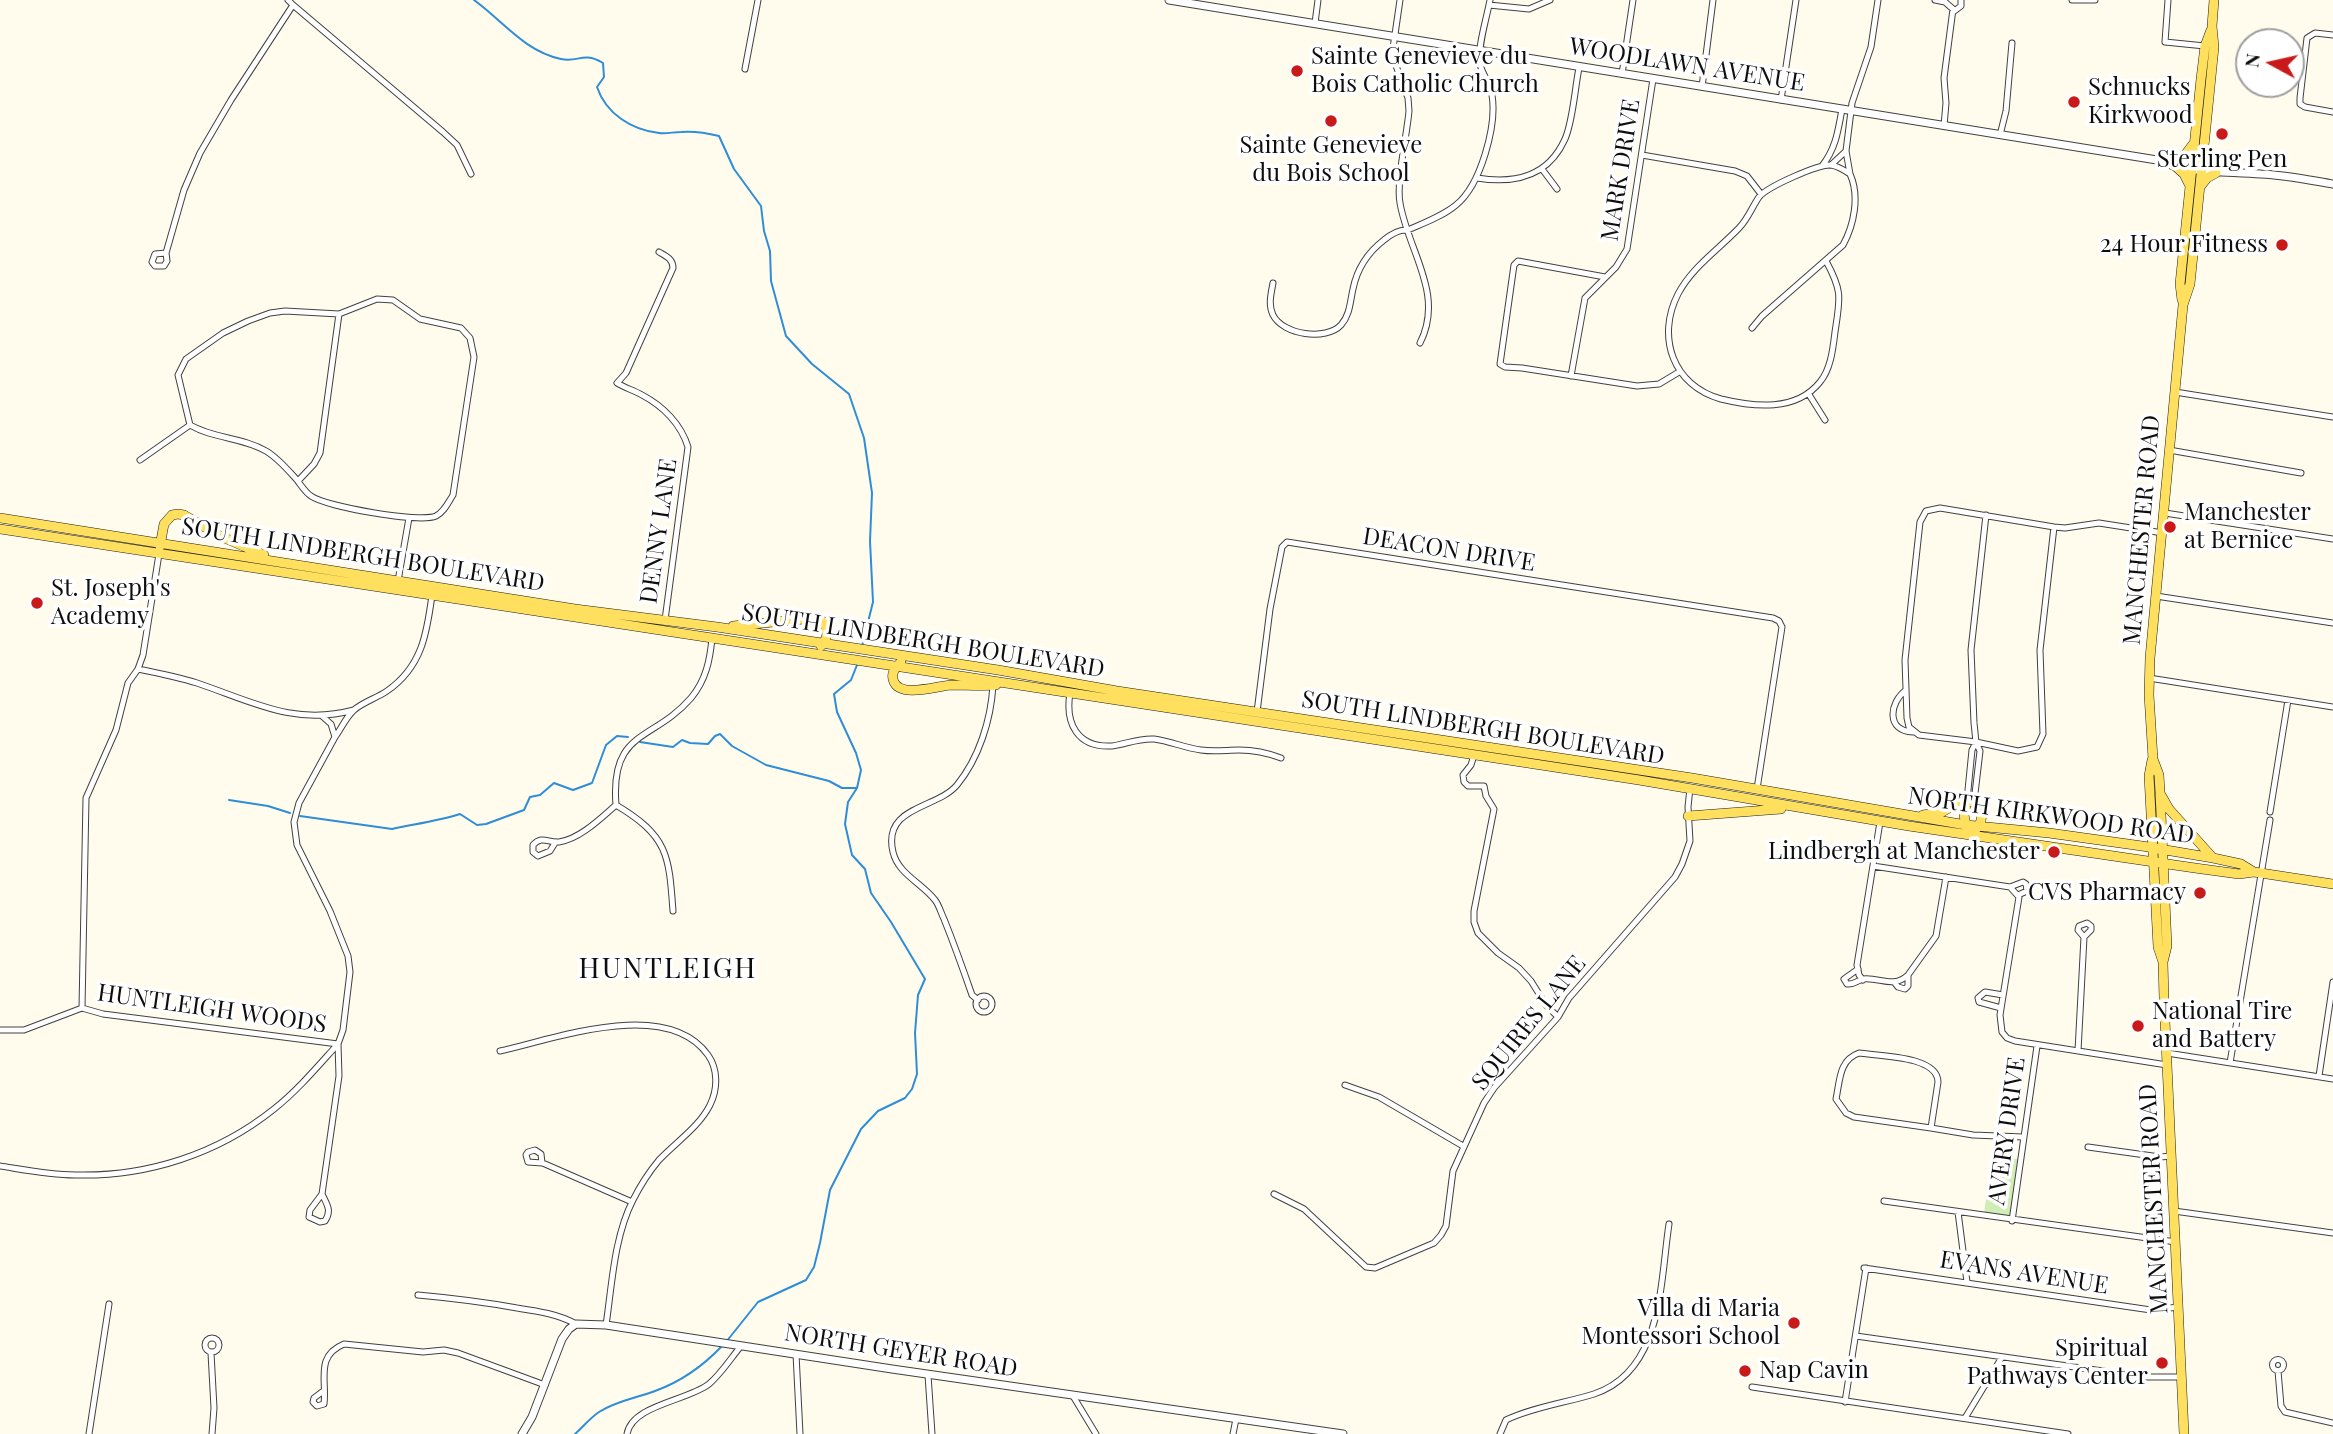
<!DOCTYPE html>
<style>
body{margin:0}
#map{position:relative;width:2333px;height:1434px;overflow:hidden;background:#fffcee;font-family:"Playfair Display",serif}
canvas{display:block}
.north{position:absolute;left:2235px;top:28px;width:70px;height:70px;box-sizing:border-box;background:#fff;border:2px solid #9f9f9f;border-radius:50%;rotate:278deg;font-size:19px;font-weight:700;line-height:28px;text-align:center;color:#0e0e0e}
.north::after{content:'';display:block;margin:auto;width:24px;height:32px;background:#c91a1a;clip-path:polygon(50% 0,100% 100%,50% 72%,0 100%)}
</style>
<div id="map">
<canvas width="2333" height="1434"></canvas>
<div class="north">N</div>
</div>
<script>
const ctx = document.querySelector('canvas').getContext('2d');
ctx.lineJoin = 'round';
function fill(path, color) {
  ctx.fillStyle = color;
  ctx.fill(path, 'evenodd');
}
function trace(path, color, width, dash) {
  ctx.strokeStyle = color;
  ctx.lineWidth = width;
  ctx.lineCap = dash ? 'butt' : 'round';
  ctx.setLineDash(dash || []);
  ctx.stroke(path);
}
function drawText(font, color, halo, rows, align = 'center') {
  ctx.font = font + ' "Playfair Display",serif';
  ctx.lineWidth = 7;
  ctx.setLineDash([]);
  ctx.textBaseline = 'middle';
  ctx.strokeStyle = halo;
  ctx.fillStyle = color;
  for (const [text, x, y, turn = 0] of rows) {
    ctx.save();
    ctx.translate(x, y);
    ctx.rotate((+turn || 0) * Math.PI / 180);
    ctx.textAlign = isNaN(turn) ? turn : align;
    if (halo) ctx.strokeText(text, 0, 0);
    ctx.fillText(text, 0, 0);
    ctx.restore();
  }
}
fill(new Path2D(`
 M 1999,1157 L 2018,1159 L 2010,1218 L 1984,1214 L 1990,1170 Z`), '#cfedb4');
trace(new Path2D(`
 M 474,0 C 503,21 524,51 561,59 C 579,63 582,51 603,63 L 604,77 L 597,87 C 606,114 632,130 659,133 C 666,134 674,132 681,132 C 694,131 707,133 719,136 L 734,169 L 761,206 L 764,231 L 770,251 L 771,281 L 786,336 L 812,364 L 849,394 L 864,438 L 872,493 L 870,541 L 873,602 L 862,646
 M 640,742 L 673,747 L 682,740 L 690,743 L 708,744 L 715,736 L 720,734 L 732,746 L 766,765 L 829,781 L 842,788 L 857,788
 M 229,800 L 268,806 L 290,813
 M 300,816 L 392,829 C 415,824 438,821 460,814 L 477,825 L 486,824 L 524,810 L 530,797 L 540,795 L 554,783 L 573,790 L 592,783 L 606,745 L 617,736 L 628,737
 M 726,1342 L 758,1302 L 806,1280 L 814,1267 L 820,1243 L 830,1190 L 861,1129 L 878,1111 L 905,1098 L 912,1089 L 917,1074 L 915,1033 L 918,995 L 925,979 L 891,922 L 871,893 L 865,869 L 852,855 L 845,824 L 848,802 L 857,788 L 861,770 L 856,753 L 837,712 L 834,694 L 851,680 L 857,665
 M 575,1434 C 583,1427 590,1418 599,1412 C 616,1401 636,1398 655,1391 C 680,1382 704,1365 722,1346`), '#2f8dd8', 2);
const minor = new Path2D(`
 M 1400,0 L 1392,55 L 1408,98 L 1409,111 C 1407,135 1396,182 1400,203 C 1408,251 1445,294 1420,343
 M 1935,0 L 1945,2
 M 2072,0 L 2095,0
 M 2168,0 L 2165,42 L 2205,46
 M 293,5 L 443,132 L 457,145 L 471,174
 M 1489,5 L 1529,9 L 1550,0
 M 1953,12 L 1961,6 L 1961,0
 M 1315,23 L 1318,0
 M 2333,35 L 2315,33 L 2307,38 L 2300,98 L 2300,104 L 2305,107 L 2333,112
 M 745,69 L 758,0
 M 1622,74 L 1633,0
 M 1702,87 L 1713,0
 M 1781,100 L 1796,0
 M 1944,126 L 1946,103 L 1944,78 L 1953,9 L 1945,2
 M 2000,135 L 2006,111 L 2012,43
 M 1642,155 L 1735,171 L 1747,176 L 1761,194
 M 1831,165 L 1846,151
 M 1822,166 C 1836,148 1838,131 1842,109
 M 1542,169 L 1557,189
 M 1850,174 L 1846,151 L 1852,103 L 1871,47 L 1878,0
 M 1477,178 C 1515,184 1548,177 1565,139 C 1573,121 1575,87 1579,68
 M 659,252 C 666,256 673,259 673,268 L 626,373 L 617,383 C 625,388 633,390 642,395 C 663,406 681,424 688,447 L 665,620
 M 166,253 L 155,254 L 152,262 L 155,266 L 164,266 L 167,261 L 166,253 L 184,190 L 200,153 L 231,100 L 293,5 L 288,0
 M 1605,277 L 1518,261 L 1514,265 L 1500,364 L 1505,367 L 1522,368 L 1637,386 L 1659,384 L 1679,372
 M 1273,283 C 1271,294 1268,305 1273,315 C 1283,335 1326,341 1341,325 C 1350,315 1350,302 1353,289 C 1357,269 1367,253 1384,240 C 1391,234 1399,229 1408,230 C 1424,223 1443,216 1456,205 C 1481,185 1497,125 1492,95 C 1491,83 1482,75 1480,64 C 1477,48 1487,17 1490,0
 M 377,299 L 393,300 L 420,319 L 461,328 L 470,338 L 474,357 L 453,495 C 448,503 444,512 436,516 C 420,523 326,507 311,496 C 305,492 301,485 297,480 C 288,470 278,458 266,451 C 242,437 214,439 190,425 L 178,375 L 186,359 L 223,333 L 248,321 L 270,313 L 285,311 L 339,314 Z
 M 1752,328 L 1762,316 L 1843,245 C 1854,225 1860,196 1850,174 C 1844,170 1838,166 1831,165 C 1818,164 1767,187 1759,197 C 1752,207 1748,219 1739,228 C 1719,249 1692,267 1678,294 C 1656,337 1673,386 1721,399 C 1754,407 1796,412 1820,382 C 1831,369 1833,348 1835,332 C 1840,298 1843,292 1826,261
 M 1571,376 L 1585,298 L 1616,267 L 1627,249 L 1653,79
 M 2175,392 L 2333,417
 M 1808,393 L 1825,420
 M 2169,450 L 2301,473
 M 140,460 L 190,425
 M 298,481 L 314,464 L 320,453 L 339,314
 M 2165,513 L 2333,539
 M 2054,527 L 2040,650 L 2043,734 L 2037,747 L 2018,751 L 1976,742 L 1919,735 L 1909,727 L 1907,718 L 1905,660 L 1920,522 L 1926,511 L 1940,508 L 2054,527 L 2065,528 L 2099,523 L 2163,533
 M 398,581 L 409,518
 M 2156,596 L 2333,623
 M 138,669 C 158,673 178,677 197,683 C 253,702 294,726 354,710
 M 2149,678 L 2333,707
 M 1906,690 C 1889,703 1886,731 1913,732
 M 1070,693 C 1065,723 1077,748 1112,746 C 1126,744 1139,738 1154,739 C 1170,741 1185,748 1201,750 C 1214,752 1227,750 1239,750 C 1253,750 1268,753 1281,758
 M 1257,712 L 1270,609 L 1282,547 L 1287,542 L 1773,618 L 1779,621 L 1782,627 L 1757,789
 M 335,737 C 341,729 346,717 354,710 C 363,702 377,698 387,691 C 422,667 427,633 432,595
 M 1474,755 L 1471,765 L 1463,775 L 1464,782 L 1468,786 L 1484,786 L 1486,796 L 1494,809 L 1474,911 L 1474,922 L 1478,933 L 1498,953 L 1519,968 L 1531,981 L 1546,1005 L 1558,1017
 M 1967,800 L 1972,750 L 1976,742
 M 1974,802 L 1980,751 L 1976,742 L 1974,723 L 1971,650 L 1986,515
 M 616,805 C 668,836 669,855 673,911
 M 2270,812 L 2288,700
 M 555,843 L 550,851 L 538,856 L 533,852 L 533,845 C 542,835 548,843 559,842 C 580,839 601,818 616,805 C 610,729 653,742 691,698 C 706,680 710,660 712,638
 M 1873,866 L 2010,887
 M 2010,887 L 2019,897 L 2000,1015 L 2002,1032 L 2007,1038 L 2015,1041 L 2167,1065
 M 2010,887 L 2023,882 L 2026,884 L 2027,891 L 2018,895
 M 1858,969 L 1844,979 L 1847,984 C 1854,985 1856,981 1863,979 C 1880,977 1893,989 1908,975 L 1936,936 L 1946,877
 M 1863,980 L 1859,975 L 1857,965 L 1880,822
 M 1894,982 L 1898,987 L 1905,989 L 1908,986 L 1908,976
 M976 1004a8 8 0 1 1 16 0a8 8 0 1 1-16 0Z
 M 978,1000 L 972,995 C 963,969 954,944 944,919 C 941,913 939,905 935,900 C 922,883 898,874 893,852 C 882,806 937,809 957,785 C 979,758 991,720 993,685
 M 82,1008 L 103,1014 L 338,1044
 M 2001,1008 L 1979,1002 L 1978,998 L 1985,992 L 2003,995
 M 0,1030 L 24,1030 L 82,1008 L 86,798 L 116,730 L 128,683 L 138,669 L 143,655 L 159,554
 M 500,1051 C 555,1039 666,997 708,1055 C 718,1069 718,1089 710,1105 C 699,1127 676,1142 659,1160 C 649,1172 640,1186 633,1200 C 614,1237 612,1285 606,1325
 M 2078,1051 L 2084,937 L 2078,930 L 2079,926 L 2087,923 L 2091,926 L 2091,930 L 2084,937
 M 1859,1053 C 1880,1056 1938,1056 1938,1082 L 1931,1128 L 1854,1117 L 1846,1113 L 1836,1099 C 1840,1080 1839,1060 1859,1053 Z
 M 2167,1053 L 2333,1079
 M 2230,1063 L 2270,820
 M 2319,1076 L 2333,982
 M 1345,1085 L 1379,1097 L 1463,1146
 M 1931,1128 L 1973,1135 L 2023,1137
 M 2088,1147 L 2160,1157 L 2172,1156
 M 542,1163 L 528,1162 L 526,1155 L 528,1152 L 535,1150 L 541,1154 L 542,1163 L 545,1164 L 632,1202
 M 0,1166 C 25,1170 50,1175 75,1175 C 147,1177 218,1154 274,1109 C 298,1090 318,1066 338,1044
 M 322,1194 L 310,1210 L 309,1217 L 320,1222 L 325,1221 C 332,1210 327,1205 322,1194 L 339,1076 L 338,1044 L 343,1030 L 350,972 L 348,956 L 330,911 L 297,845 L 294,822 L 299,803 L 335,737 L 331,724 L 322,716
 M 1274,1194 L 1304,1209 L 1366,1267 L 1375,1268 L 1434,1243 L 1441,1235 L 1446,1226 L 1453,1171 L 1484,1103 L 1494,1088 L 1558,1017 L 1569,998 L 1675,877 L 1682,864 L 1690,841 L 1688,807 L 1690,788
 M 1884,1201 L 2176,1242
 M 2174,1211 L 2333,1233
 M 1958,1212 L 1967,1282
 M 2012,1221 L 2037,1046
 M 1864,1268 L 2151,1310 L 2179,1307
 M 418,1295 C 451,1298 484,1302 517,1308 C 537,1311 558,1314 576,1324
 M 1856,1336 L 2145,1377 L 2182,1377
 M205 1345a7 7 0 1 1 14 0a7 7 0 1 1-14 0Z
 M 211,1353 L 214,1408 L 212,1434
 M 796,1354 L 800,1434
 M2272.5 1365a5.5 5.5 0 1 1 11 0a5.5 5.5 0 1 1-11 0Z
 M 2278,1371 L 2281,1406 L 2285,1412 L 2333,1423
 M 928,1375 L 932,1434
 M 1752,1387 L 2068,1434
 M 322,1392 L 314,1398 L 313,1402 L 317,1406 L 324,1404 C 327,1380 315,1356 344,1344 L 423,1352 L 444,1350 L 458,1353 L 545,1385
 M 1073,1396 L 1096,1434
 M 1845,1402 L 1866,1268
 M 1965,1418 L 2002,1357
 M 89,1434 L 109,1304
 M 627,1434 C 632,1405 687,1401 709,1384 C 721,1374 731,1358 741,1346
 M 1233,1434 L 1236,1419
 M 1500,1434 L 1506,1420 C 1533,1407 1565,1403 1594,1394 C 1663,1371 1660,1283 1669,1224`);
const tertiary = new Path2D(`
 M 1169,0 L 2157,160 C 2190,174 2227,171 2261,174 C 2285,175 2309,180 2333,184
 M 2158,160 L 2168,159 L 2219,168
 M 522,1434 L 532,1417 L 562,1339 L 569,1329 L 576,1324 L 606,1325 L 892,1369 L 1343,1434`);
const primary = new Path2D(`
 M 2204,150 L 2208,158 L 2218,167
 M 2176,160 L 2185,155 L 2194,143
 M 2175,166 L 2184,174 L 2189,184
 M 2200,187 L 2207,178 L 2216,173
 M 2182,300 L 2180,284 L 2201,79 L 2205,46 L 2211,30
 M 0,518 L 575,609 L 717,627 L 998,670 L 1117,691 L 1692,778 L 1966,825 L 2049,833 L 2142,846 L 2213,858 L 2241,864 L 2254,872
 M 0,529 L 1639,780 L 1909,826 L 2195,868 L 2239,874 L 2254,872 L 2333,884
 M 160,546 L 164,524 L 172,515 L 178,514 L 184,515 L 220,536 L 264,555
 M 733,626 L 814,618 L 824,622 C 828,632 828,639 821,646
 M 901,662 C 895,668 890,674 894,682 C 901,698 937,686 951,685 C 966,685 981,686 996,685
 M 2152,760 L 2149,776 L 2158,947 L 2163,962
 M 2161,795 L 2169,809 L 2213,858
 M 1967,800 L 1964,815 L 1967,830
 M 1923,815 L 1942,812 L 1961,801 L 1974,802 C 1984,810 1984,821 1975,830
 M 1688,816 L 1781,809
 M 2184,1434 L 2164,999 L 2163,962 L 2167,946 L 2160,792 L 2159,775 L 2153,759 L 2149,695 L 2150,658 L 2183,305 L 2190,284 L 2214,47 L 2212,26 L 2214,0`);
trace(minor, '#414141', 7);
trace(tertiary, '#414141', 9);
trace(primary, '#1f1f1f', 10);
trace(minor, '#fff', 5);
trace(tertiary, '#fff', 7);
trace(primary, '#ffdf5e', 9);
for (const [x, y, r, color] of [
 [1297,71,7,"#c91a1a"],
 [2074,102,7,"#c91a1a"],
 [1331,121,7,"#c91a1a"],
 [2222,134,7,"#c91a1a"],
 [2282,245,7,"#c91a1a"],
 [2170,527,7,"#c91a1a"],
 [37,603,7,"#c91a1a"],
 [2054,852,7,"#c91a1a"],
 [2200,893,7,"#c91a1a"],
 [2138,1026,7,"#c91a1a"],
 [1794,1323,7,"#c91a1a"],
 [2162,1363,7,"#c91a1a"],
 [1745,1371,7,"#c91a1a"]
]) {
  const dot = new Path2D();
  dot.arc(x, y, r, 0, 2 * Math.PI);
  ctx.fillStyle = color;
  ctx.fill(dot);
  trace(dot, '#fff', 2.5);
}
drawText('24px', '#0e0e0e', '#fff', [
 ["Sainte Genevieve du",1311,57],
 ["Bois Catholic Church",1311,85],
 ["Schnucks",2088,88],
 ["Kirkwood",2088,116],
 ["Sainte Genevieve",1331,146,"center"],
 ["du Bois School",1331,174,"center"],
 ["Sterling Pen",2222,160,"center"],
 ["24 Hour Fitness",2268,245,"right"],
 ["Manchester",2184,513],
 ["at Bernice",2184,541],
 ["St. Joseph's",51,589],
 ["Academy",51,617],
 ["Lindbergh at Manchester",2040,852,"right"],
 ["CVS Pharmacy",2186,893,"right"],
 ["National Tire",2152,1012],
 ["and Battery",2152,1040],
 ["Villa di Maria",1780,1309,"right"],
 ["Montessori School",1780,1337,"right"],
 ["Spiritual",2148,1349,"right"],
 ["Pathways Center",2148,1377,"right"],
 ["Nap Cavin",1759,1371]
], 'left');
drawText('24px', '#0e0e0e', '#fff', [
 ["WOODLAWN AVENUE",1687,65,9],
 ["MARK DRIVE",1621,170,-81],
 ["MANCHESTER ROAD",2142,530,-85],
 ["DENNY LANE",659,531,-82],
 ["DEACON DRIVE",1449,550,9],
 ["SOUTH LINDBERGH BOULEVARD",363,555,9],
 ["SOUTH LINDBERGH BOULEVARD",923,641,9],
 ["SOUTH LINDBERGH BOULEVARD",1483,728,9],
 ["NORTH KIRKWOOD ROAD",2051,816,8],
 ["HUNTLEIGH WOODS",212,1009,8],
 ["SQUIRES LANE",1529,1023,-51],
 ["AVERY DRIVE",2007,1131,-82],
 ["MANCHESTER ROAD",2154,1199,-93],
 ["EVANS AVENUE",2024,1273,9],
 ["NORTH GEYER ROAD",901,1351,9]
]);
ctx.letterSpacing = '2px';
drawText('28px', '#0e0e0e', '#fff', [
 ["HUNTLEIGH",668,969]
]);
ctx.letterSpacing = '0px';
</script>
